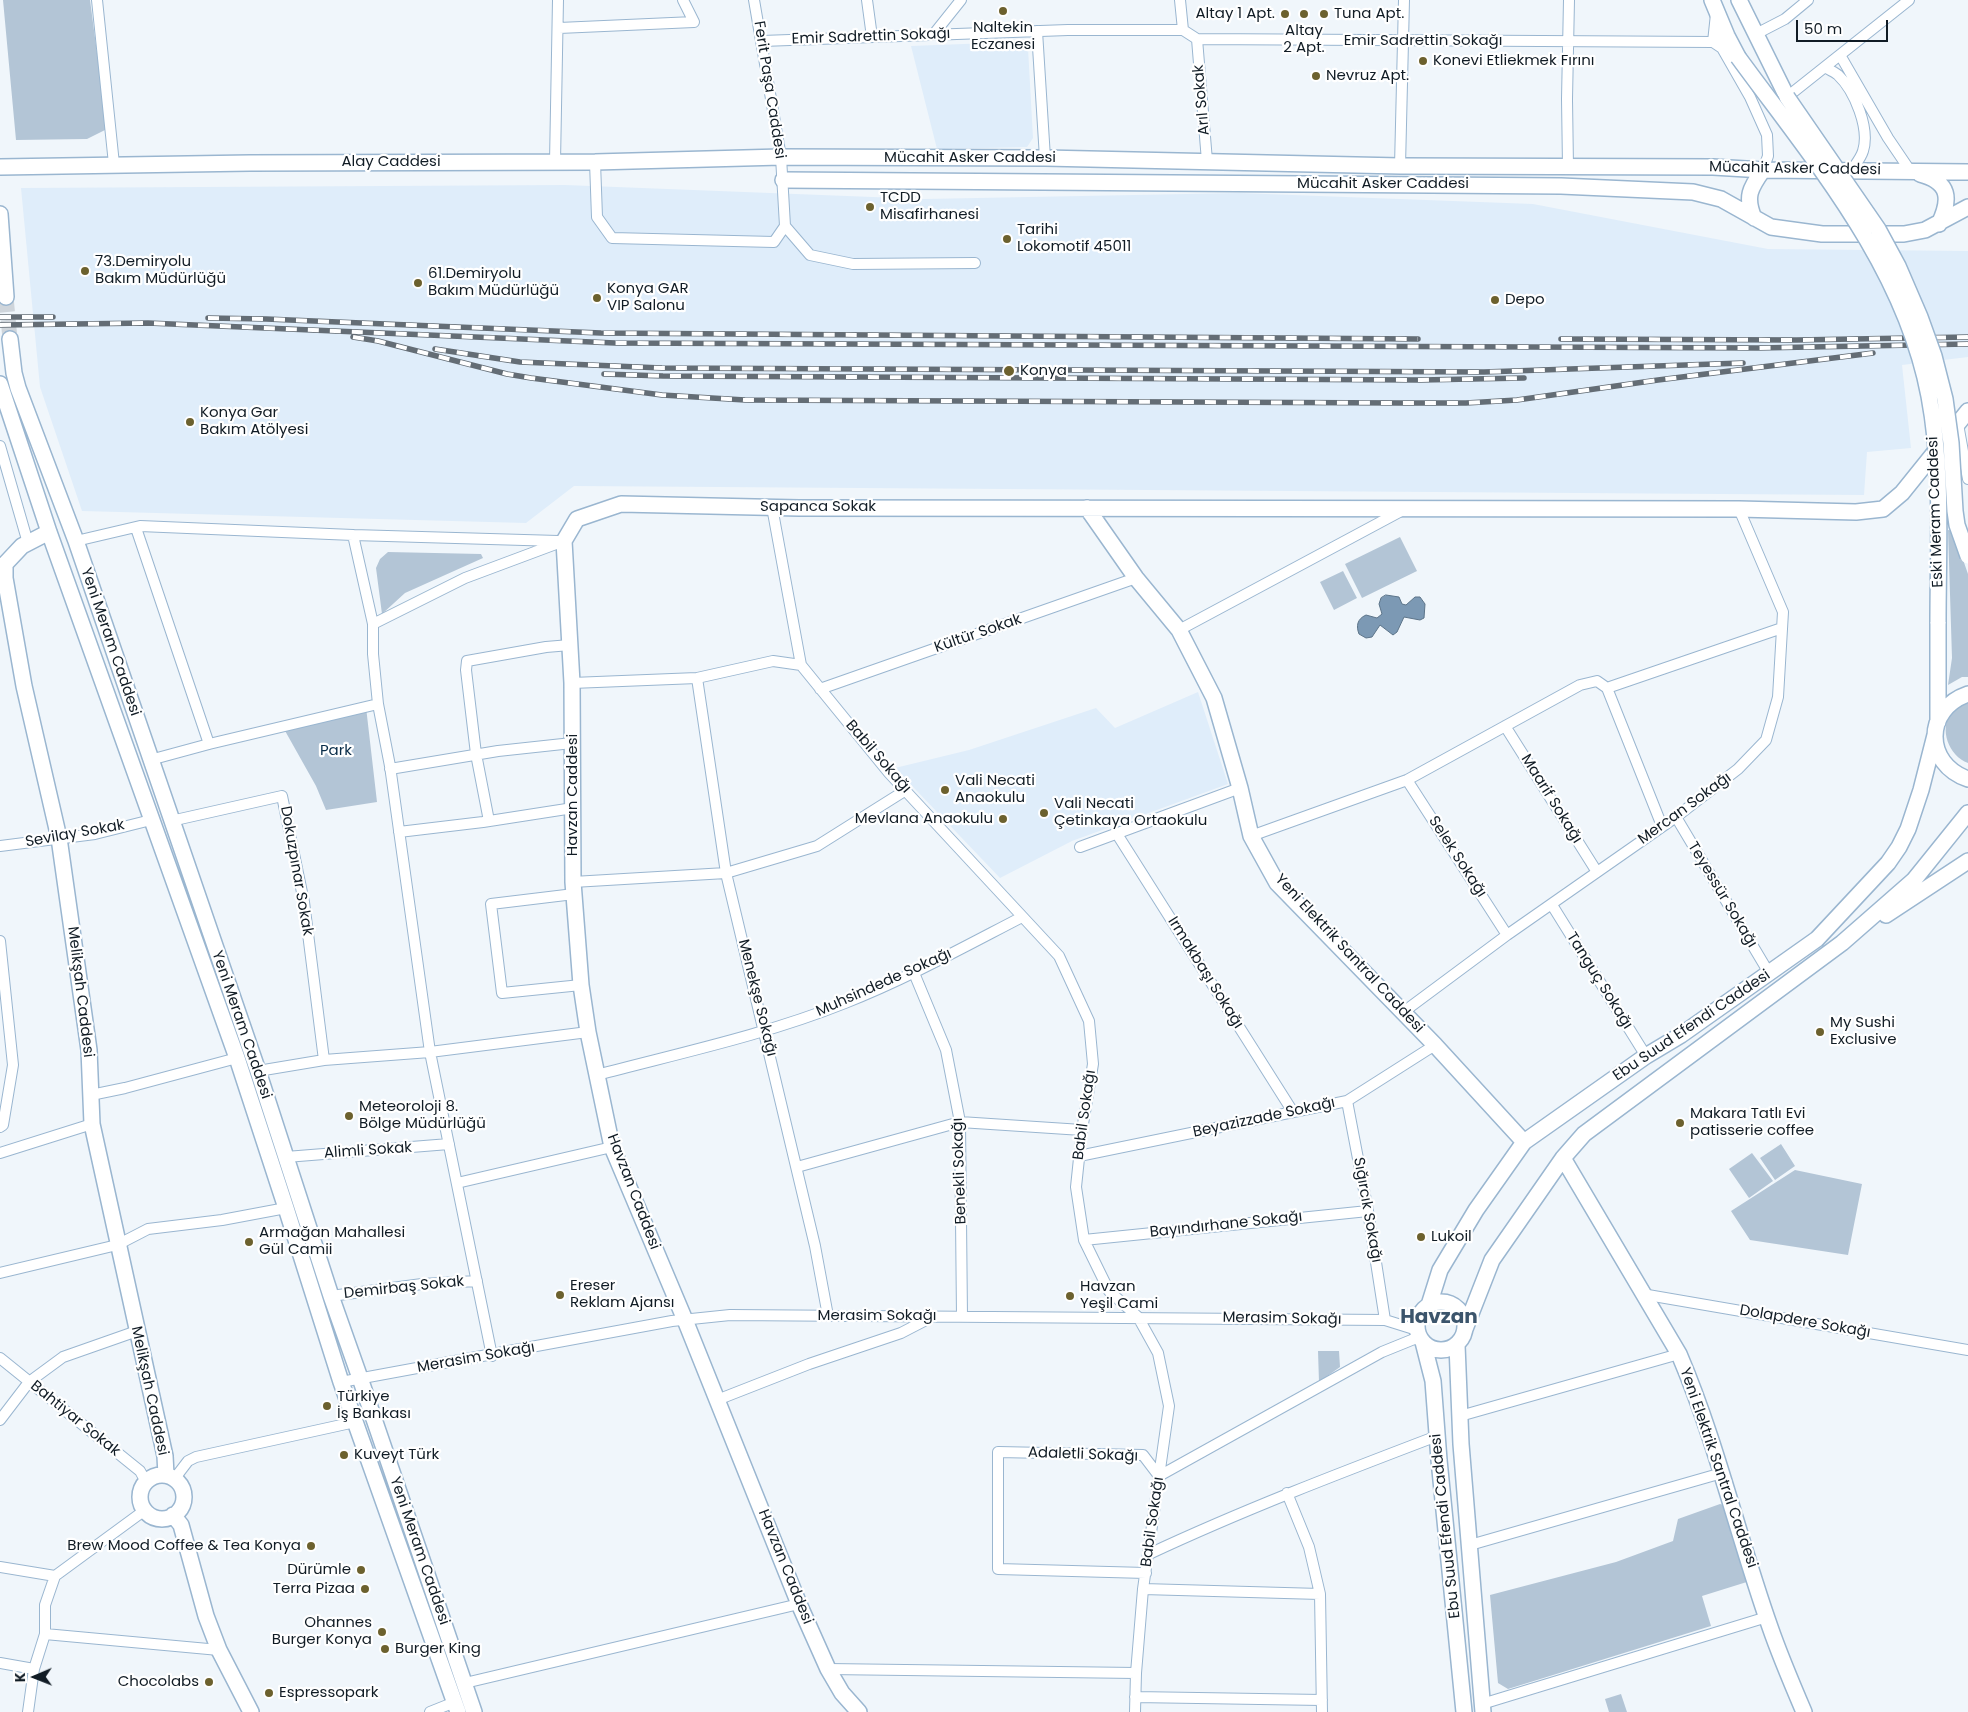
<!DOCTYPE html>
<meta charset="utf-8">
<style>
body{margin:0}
#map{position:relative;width:1968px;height:1712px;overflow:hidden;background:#f0f6fb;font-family:Poppins,sans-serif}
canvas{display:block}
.north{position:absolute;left:10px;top:1652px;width:50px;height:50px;-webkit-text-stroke:4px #fff;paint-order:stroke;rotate:269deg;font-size:14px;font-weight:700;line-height:20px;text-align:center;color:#111c25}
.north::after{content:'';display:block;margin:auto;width:18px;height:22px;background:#111c25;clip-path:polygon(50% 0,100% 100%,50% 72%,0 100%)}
.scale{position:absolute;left:1796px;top:20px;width:92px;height:22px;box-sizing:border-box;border:2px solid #111c25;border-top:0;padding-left:6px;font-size:15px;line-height:18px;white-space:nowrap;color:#111c25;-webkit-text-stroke:4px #fff;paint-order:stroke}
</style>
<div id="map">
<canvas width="1968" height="1712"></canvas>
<div class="north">K</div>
<div class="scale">50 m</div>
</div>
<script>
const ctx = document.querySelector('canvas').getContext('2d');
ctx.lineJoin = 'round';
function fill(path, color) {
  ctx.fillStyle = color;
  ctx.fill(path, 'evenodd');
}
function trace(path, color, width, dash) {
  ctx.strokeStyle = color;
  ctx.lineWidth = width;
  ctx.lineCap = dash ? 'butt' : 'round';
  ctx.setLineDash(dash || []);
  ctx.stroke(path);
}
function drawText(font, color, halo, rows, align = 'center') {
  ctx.font = font + ' Poppins,sans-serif';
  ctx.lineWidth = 4.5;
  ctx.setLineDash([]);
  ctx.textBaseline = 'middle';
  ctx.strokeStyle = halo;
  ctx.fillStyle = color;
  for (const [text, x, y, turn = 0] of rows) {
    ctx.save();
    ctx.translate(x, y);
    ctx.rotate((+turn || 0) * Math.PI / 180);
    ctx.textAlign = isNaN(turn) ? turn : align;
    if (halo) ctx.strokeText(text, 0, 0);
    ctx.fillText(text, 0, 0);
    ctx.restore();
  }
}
fill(new Path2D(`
 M 1016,42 L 1028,48 L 1033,138 L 1027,147 L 937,149 L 911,46 Z
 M 565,185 L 924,199 L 1239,193 L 1533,204 L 1768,249 L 1968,251 L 1968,357 L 1902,365 L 1911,448 L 1867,452 L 1864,495 L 574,486 L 526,523 L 82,511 L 40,387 L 21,188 Z
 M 1198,692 L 1228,784 L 1072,841 L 1000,878 L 895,768 L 969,750 L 1096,708 L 1115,728 Z`), '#dfedfa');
fill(new Path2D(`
 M 3,0 L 90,0 L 107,129 L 87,139 L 16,140 Z
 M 1948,530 L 1953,531 L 1968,574 L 1968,677 L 1962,677 L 1948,685 L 1952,658 Z
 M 1400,537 L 1417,571 L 1362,598 L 1345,564 Z
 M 388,552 L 481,554 L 483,558 L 405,593 L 382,614 L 376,568 L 380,559 Z
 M 1343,571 L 1357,598 L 1334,610 L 1320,582 Z
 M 1968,699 L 1968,763 C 1949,756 1938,729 1952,712 C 1956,707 1963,703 1968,699 Z
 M 366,707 L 377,802 L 326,810 L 316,786 L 284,729 Z
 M 1781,1144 L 1795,1166 L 1775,1180 L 1760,1158 Z
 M 1752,1153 L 1773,1181 L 1749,1198 L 1729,1169 Z
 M 1795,1170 L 1862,1184 L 1848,1255 L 1750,1240 L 1731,1211 Z
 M 1318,1351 L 1339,1351 L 1340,1367 L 1319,1382 Z
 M 1720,1504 L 1728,1506 L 1750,1581 L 1702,1596 L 1711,1626 L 1508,1689 L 1498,1683 L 1490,1595 L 1616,1562 L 1673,1541 L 1678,1519 Z
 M 1621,1694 L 1627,1712 L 1609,1712 L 1605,1699 Z`), '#b3c5d6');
const water = new Path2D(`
 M 1386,595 L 1399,597 L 1402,604 L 1406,605 L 1415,597 L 1420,597 L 1425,604 L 1424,618 L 1420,620 L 1404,617 L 1397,632 L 1393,635 L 1380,625 L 1372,637 L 1366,638 L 1359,634 C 1356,626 1357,619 1366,615 L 1377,618 L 1382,614 L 1379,604 L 1381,598 Z`);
fill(water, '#7c99b4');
trace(water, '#5c7489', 1);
trace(new Path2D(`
 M 6,297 L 10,339`), '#cfd5db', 15, [15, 8]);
const street = new Path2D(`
 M 97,0 L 114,164
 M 867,0 L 872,37
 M 1180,0 L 1183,30
 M 1716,14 L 1713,42 L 1722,48 L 1750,97 L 1767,135 L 1768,156 L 1763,170
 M 559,28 L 694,22 L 683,0
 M 1037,31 L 1045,158
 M 1756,34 L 1785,19 L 1808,0
 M 933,35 L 961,0
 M 1197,39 L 1207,161
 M 762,41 L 1068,30 L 1183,30 L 1197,39 L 1713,42 L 1727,36
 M 1840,55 L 1888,138 L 1911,172
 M 1825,67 C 1829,70 1835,72 1838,75 C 1855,91 1870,129 1863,151 C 1861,158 1855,165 1851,171
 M 1787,97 L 1909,0
 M 555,162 L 558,0
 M 595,162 L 597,217 L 612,238 L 774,242 L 785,226 L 781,157 L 754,0
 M 1400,166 L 1404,0
 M 1568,167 L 1567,99 L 1569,0
 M 785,226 L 810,255 L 853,264 L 975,263
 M 1958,424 L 1968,479
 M 0,446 L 28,543
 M 772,507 L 801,665 L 889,773 L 1059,956 L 1089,1021 L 1093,1064 L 1082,1130 L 1076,1187 L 1084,1240 L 1109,1291 L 1138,1317 L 1158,1353 L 1169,1406 L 1143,1589 L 1136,1673 L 1135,1712
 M 136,528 L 209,744
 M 353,535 L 558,541
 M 76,541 L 140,526 L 353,535 L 373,624
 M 1179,630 L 1403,510
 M 697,678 L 726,873 L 815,1246 L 828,1316
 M 572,683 L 697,678 L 773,661 L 801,665
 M 1607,688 L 1782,628
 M 820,689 L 1136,578
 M 1505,726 L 1597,872
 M 150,760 L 209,744 L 378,704
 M 390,769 L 498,751 L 572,743
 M 1407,780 L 1507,935
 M 1676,817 L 1769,973
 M 171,821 L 282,796 L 304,902 L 324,1060
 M 489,821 L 476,754 L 466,670 L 467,661 L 546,647 L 570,645
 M 399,832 L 483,822 L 573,808
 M 1117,834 L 1293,1112
 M 1251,836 L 1407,780 L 1580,685 L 1597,681 L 1607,688 L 1662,826
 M 0,846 L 95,834 L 151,820
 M 1080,847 L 1240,788
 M 573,882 L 726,873 L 817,846 L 906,790
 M 574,894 L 491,904 L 502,993 L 581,985
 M 1552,905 L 1646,1056
 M 0,941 L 13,1065 L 3,1125 L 0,1127
 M 914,973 L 946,1050 L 960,1122 L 962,1317
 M 1402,1013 L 1507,935 L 1676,817 L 1738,769 L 1766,740 L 1778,697 L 1783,612 L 1739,509
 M 258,1071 L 324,1060 L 430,1052 L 588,1032
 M 597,1075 C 680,1053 765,1035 845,1003 C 906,979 964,947 1022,917
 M 91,1095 L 125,1088 L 237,1058
 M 1347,1101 L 1368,1211 L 1385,1320
 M 0,1153 L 92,1124
 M 1079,1156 L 1347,1101 L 1435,1045
 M 286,1157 L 449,1144
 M 797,1167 L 960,1122 L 1082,1130
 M 457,1183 L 612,1147
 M 1084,1240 L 1368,1211
 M 0,1273 L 117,1245 L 148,1229 L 222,1220 L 286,1208
 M 1642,1294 L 1968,1350
 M 331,1296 L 422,1284 L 477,1281
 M 492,1356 L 430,1052 L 390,766 L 378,704 L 373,654 L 373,624 L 465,578 L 564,541
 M 0,1358 L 140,1471 L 146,1482
 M 341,1382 L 672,1321 L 730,1315 L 1385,1320 L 1417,1330
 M 717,1400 L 809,1364 L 901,1333 L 930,1318
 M 1460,1416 L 1679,1354
 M 0,1420 L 29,1382 L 63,1357 L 137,1331
 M 175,1478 L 188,1461 L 196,1457 L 355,1422
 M 1287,1493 L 1309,1547 L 1320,1594 L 1322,1712
 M 1470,1545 L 1722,1473
 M 1149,1554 C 1243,1510 1340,1473 1437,1436
 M 0,1567 L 55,1576
 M 1146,1573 L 998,1569 L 998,1452 L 1143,1455 L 1159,1476 L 1382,1352 L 1419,1337
 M 1143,1589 L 1320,1594
 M 45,1634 L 219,1650
 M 0,1663 L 34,1669
 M 828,1669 L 1136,1673
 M 465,1683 L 799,1604
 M 1135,1697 L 1322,1700
 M 1482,1704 L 1767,1617
 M 28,1712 L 34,1669 L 45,1634 L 45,1605 L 55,1576 L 145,1510
 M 430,1712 L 455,1702`);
const secondary = new Path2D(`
 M 1712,0 L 1727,36 L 1738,57
 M 1739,0 L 1787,97
 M 0,167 L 250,163 L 595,162 L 781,157 L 1045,158 L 1400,166 L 1713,167 L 1763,170 L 1968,172
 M 1920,174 C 1950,182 1951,199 1939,224
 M 783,180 L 1561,186 L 1693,192 L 1721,199 L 1771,227 L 1822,234 L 1904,234 L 1925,230 L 1968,207
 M 0,214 L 6,297
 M 1754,218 C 1745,197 1750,188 1763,170
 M 10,339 L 14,373 L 18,388 L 76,541 L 258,1071 L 331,1296 L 360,1378 L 474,1712
 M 0,384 L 49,532 L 237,1058 L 286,1208 L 341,1382 L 458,1712
 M 1087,508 L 1136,578 L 1179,630 L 1214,698 L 1240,788 L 1251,836 L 1277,883 L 1435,1045 L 1524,1142
 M 49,532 L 22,546 L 5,564 L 5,578 L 24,686 L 59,838 L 89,1050 L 92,1124 L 165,1456 L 166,1475
 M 1968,694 C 1924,709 1924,764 1968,779
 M 1938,722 L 1938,622
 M 1886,915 L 1968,861
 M 1563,1158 L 1679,1354 C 1717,1443 1738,1537 1770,1627 C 1780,1656 1792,1684 1804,1712
 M1417 1326a24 24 0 1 1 48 0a24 24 0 1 1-48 0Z
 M 1429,1305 L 1440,1270 L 1476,1210 L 1524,1142 L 1646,1056 L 1681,1035 L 1817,939 L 1888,863 L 1899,847 L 1908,829 L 1921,790 L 1935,735
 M 1465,1329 L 1492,1260 L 1563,1158 L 1584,1134 L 1842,943 L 1914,880 L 1968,813
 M 1423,1342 L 1433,1381 L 1439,1460 L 1464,1712
 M 1457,1345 L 1461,1444 L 1483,1712
 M140 1497a22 22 0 1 1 44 0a22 22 0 1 1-44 0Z
 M 173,1515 L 181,1525 L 206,1616 L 219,1650 L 251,1712
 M 859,1712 L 842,1693 L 828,1669 L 799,1604 L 685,1320 L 612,1147 L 588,1032 L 581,985 L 573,882 L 572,683 L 564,541 L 577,519 L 621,504 L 799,508 L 1739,509 L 1856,512 L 1883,509 L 1902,493 L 1968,411`);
trace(street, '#9ab6d0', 12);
trace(secondary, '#9ab6d0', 18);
trace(street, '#fff', 10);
trace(secondary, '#fff', 15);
const rail = new Path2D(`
 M 0,317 L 53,317
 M 208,318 L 266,319 L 601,333 L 1418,339
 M 0,325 L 148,323 L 615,343 L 1758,348 L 1968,344
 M 353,337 L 378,341 L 507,374 L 531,378 L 662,395 L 745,400 L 1402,403 L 1466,403 L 1517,400 L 1658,380 L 1873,353
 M 1561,339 L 1796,340 L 1968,337
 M 435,349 L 520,362 L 662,368 L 1484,372 L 1743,363
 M 604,374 L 663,376 L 1421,380 L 1524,378`);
trace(rail, '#646d75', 5.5);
trace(rail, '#fff', 4, [11]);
const secondaryBridge = new Path2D(`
 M 1738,57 C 1814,161 1904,265 1929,396 C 1943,470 1938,547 1938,622
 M 1787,97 L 1878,229 L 1898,266 L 1920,317 L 1934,356 L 1945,399 L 1951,443 L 1955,511 L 1957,525 L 1968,556`);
trace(secondaryBridge, '#9ab6d0', 18, []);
trace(secondaryBridge, '#fff', 15);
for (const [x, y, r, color] of [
 [1003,11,5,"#6c612e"],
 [1285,14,5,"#6c612e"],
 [1304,14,5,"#6c612e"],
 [1324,14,5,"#6c612e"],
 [1423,61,5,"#6c612e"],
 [1316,76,5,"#6c612e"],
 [870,207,5,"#6c612e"],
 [1007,239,5,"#6c612e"],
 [85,271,5,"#6c612e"],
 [418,283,5,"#6c612e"],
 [597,298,5,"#6c612e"],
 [1495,300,5,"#6c612e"],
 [1009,371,6,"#6c612e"],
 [190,422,5,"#6c612e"],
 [945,790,5,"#6c612e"],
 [1044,813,5,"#6c612e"],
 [1003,819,5,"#6c612e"],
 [1820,1032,5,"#6c612e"],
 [349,1116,5,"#6c612e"],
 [1680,1123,5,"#6c612e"],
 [1421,1237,5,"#6c612e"],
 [249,1242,5,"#6c612e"],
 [560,1295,5,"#6c612e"],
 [1070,1296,5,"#6c612e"],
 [327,1406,5,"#6c612e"],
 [344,1455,5,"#6c612e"],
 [311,1546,5,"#6c612e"],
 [361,1570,5,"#6c612e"],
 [365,1589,5,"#6c612e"],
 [382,1632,5,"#6c612e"],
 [385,1649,5,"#6c612e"],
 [209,1682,5,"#6c612e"],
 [269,1693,5,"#6c612e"]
]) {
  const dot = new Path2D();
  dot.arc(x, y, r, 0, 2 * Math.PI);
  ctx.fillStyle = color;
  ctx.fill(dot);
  trace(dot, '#fff', 2);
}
drawText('15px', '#111c25', '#fff', [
 ["Altay 1 Apt.",1275,14,"right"],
 ["Tuna Apt.",1334,14],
 ["Naltekin",1003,28,"center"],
 ["Eczanesi",1003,45,"center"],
 ["Altay",1304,31,"center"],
 ["2 Apt.",1304,48,"center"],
 ["Konevi Etliekmek Fırını",1433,61],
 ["Nevruz Apt.",1326,76],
 ["TCDD",880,198],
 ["Misafirhanesi",880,215],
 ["Tarihi",1017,230],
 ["Lokomotif 45011",1017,247],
 ["73.Demiryolu",95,262],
 ["Bakım Müdürlüğü",95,279],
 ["61.Demiryolu",428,274],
 ["Bakım Müdürlüğü",428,291],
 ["Konya GAR",607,289],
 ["VIP Salonu",607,306],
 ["Depo",1505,300],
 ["Konya",1020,371],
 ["Konya Gar",200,413],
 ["Bakım Atölyesi",200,430],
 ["Vali Necati",955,781],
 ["Anaokulu",955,798],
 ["Vali Necati",1054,804],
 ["Çetinkaya Ortaokulu",1054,821],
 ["Mevlana Anaokulu",993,819,"right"],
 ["My Sushi",1830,1023],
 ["Exclusive",1830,1040],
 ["Meteoroloji 8.",359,1107],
 ["Bölge Müdürlüğü",359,1124],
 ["Makara Tatlı Evi",1690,1114],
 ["patisserie coffee",1690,1131],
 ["Armağan Mahallesi",259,1233],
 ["Gül Camii",259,1250],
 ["Lukoil",1431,1237],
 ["Ereser",570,1286],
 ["Reklam Ajansı",570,1303],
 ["Havzan",1080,1287],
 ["Yeşil Cami",1080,1304],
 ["Türkiye",337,1397],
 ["İş Bankası",337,1414],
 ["Kuveyt Türk",354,1455],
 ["Brew Mood Coffee & Tea Konya",301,1546,"right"],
 ["Dürümle",351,1570,"right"],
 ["Terra Pizaa",355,1589,"right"],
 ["Ohannes",372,1623,"right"],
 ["Burger Konya",372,1640,"right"],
 ["Burger King",395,1649],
 ["Chocolabs",199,1682,"right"],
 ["Espressopark",279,1693]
], 'left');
drawText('15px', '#111c25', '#fff', [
 ["Emir Sadrettin Sokağı",871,37,-2],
 ["Emir Sadrettin Sokağı",1423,41],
 ["Ferit Paşa Caddesi",769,90,81],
 ["Arıl Sokak",1202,100,-95],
 ["Mücahit Asker Caddesi",970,158],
 ["Alay Caddesi",391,162],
 ["Mücahit Asker Caddesi",1795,169,1],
 ["Mücahit Asker Caddesi",1383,184],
 ["Sapanca Sokak",818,507],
 ["Eski Meram Caddesi",1936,512,-92],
 ["Kültür Sokak",978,634,-19],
 ["Yeni Meram Caddesi",110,642,71],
 ["Babil Sokağı",878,757,49],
 ["Havzan Caddesi",573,795,-90],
 ["Maarif Sokağı",1551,799,58],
 ["Mercan Sokağı",1685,809,-36],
 ["Sevilay Sokak",75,834,-10],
 ["Selek Sokağı",1457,857,57],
 ["Dokuzpınar Sokak",296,871,80],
 ["Teyessür Sokağı",1722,895,59],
 ["Yeni Elektrik Santral Caddesi",1349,954,47],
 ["Irmakbaşı Sokağı",1205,973,58],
 ["Tanguç Sokağı",1599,981,58],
 ["Muhsindede Sokağı",884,983,-24],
 ["Melikşah Caddesi",80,992,83],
 ["Menekşe Sokağı",757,998,76],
 ["Yeni Meram Caddesi",241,1025,71],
 ["Ebu Suud Efendi Caddesi",1692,1026,-34],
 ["Babil Sokağı",1085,1115,-82],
 ["Beyazizzade Sokağı",1264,1118,-12],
 ["Alimli Sokak",368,1151,-4],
 ["Benekli Sokağı",960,1171,-92],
 ["Havzan Caddesi",633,1192,69],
 ["Sığırcık Sokağı",1367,1210,80],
 ["Bayındırhane Sokağı",1226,1225,-6],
 ["Demirbaş Sokak",404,1288,-6],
 ["Merasim Sokağı",877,1316],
 ["Merasim Sokağı",1282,1319,1],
 ["Dolapdere Sokağı",1805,1322,10],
 ["Merasim Sokağı",476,1358,-10],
 ["Melikşah Caddesi",149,1391,78],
 ["Bahtiyar Sokak",75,1419,39],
 ["Adaletli Sokağı",1083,1455,2],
 ["Yeni Elektrik Santral Caddesi",1718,1468,71],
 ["Babil Sokağı",1153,1522,-82],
 ["Ebu Suud Efendi Caddesi",1446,1526,-96],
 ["Yeni Meram Caddesi",419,1551,71],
 ["Havzan Caddesi",785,1567,68]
]);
drawText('15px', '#082c48', '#fff', [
 ["Park",336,751]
]);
drawText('bold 20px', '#3c556c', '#fff', [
 ["Havzan",1439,1318]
]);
</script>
